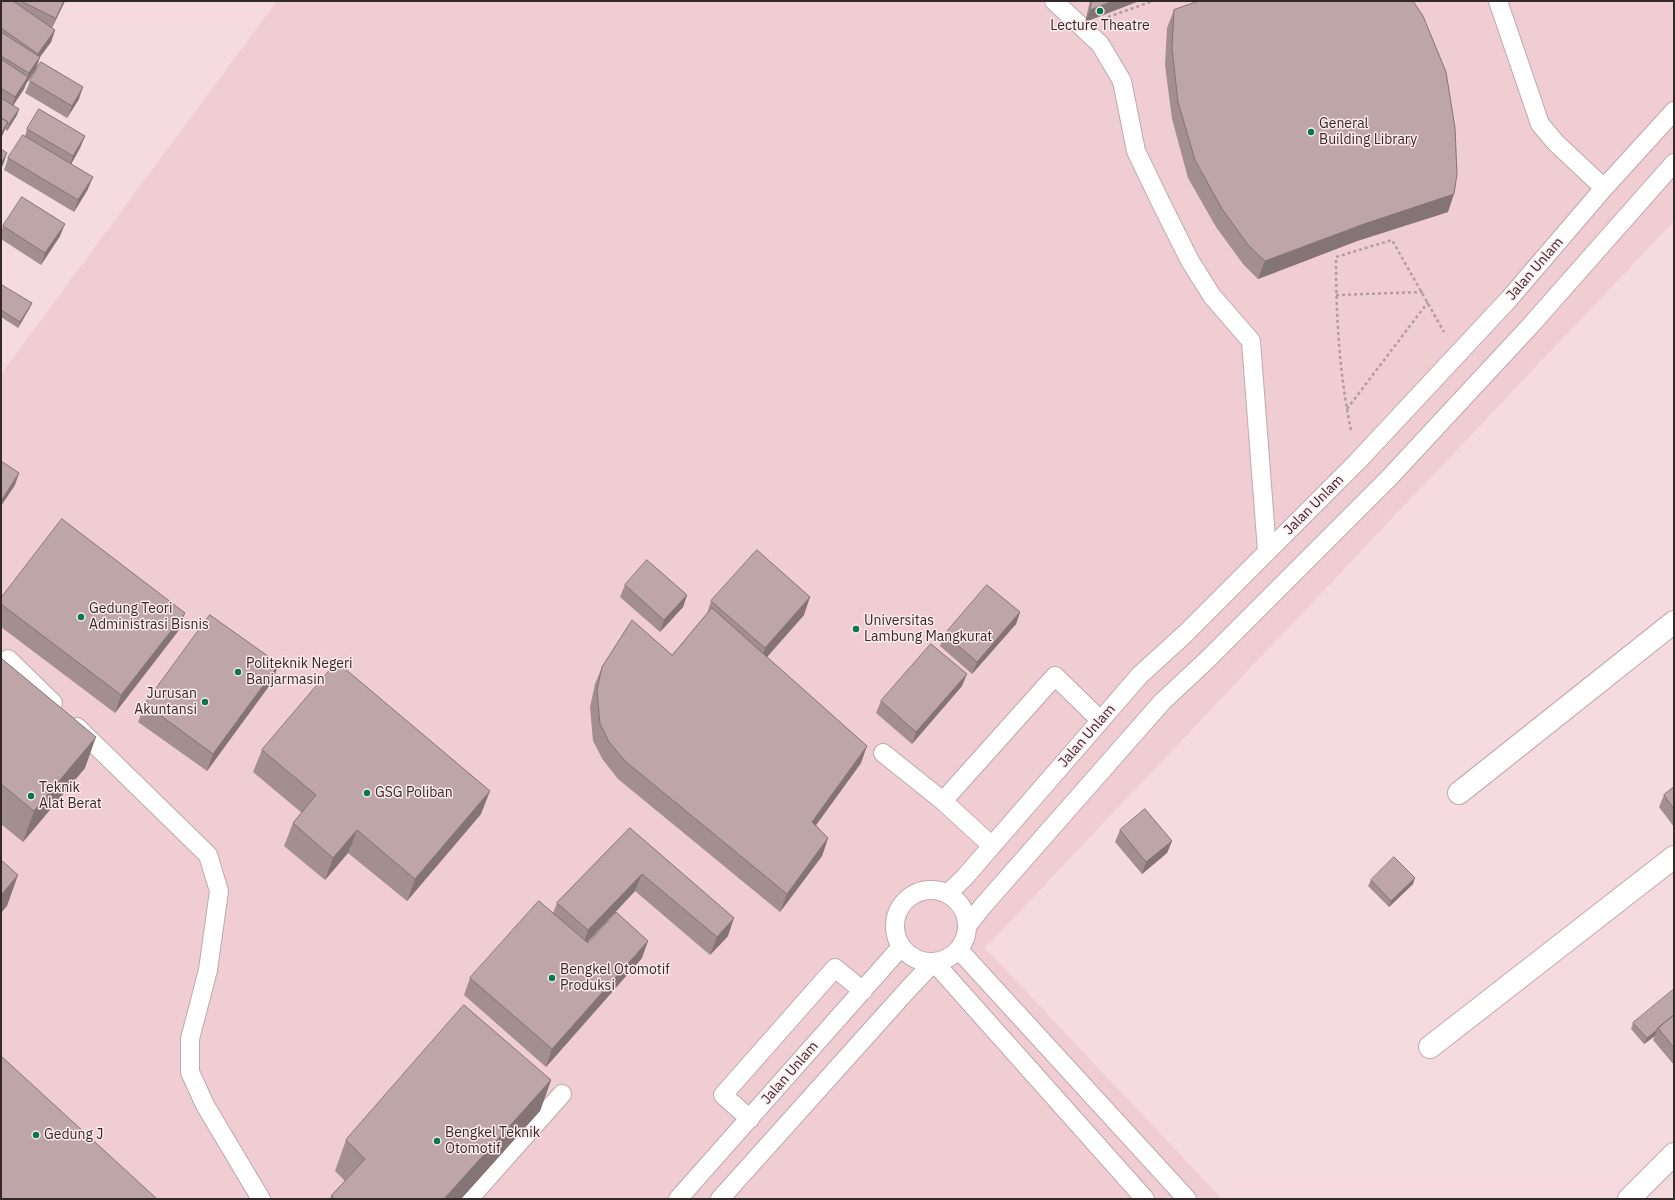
<!DOCTYPE html>
<style>
body{margin:0}
#map{position:relative;width:1675px;height:1200px;overflow:hidden;background:#f5dbdf;font-family:"IBM Plex Sans",sans-serif}
canvas{display:block}
.frame{position:absolute;inset:0;border:2px solid #33292b;pointer-events:none}
</style>
<div id="map">
<canvas width="1675" height="1200"></canvas>
<div class="frame"></div>
</div>
<script>
const ctx = document.querySelector('canvas').getContext('2d');
ctx.lineJoin = 'round';
function fill(path, color) {
  ctx.fillStyle = color;
  ctx.fill(path, 'evenodd');
}
function trace(path, color, width, dash) {
  ctx.strokeStyle = color;
  ctx.lineWidth = width;
  ctx.lineCap = dash ? 'butt' : 'round';
  ctx.setLineDash(dash || []);
  ctx.stroke(path);
}
function drawText(font, color, halo, rows, align = 'center') {
  ctx.font = font + ' "IBM Plex Sans",sans-serif';
  ctx.lineWidth = 3;
  ctx.setLineDash([]);
  ctx.textBaseline = 'middle';
  ctx.strokeStyle = halo;
  ctx.fillStyle = color;
  for (const [text, x, y, turn = 0] of rows) {
    ctx.save();
    ctx.translate(x, y);
    ctx.rotate((+turn || 0) * Math.PI / 180);
    ctx.textAlign = isNaN(turn) ? turn : align;
    if (halo) ctx.strokeText(text, 0, 0);
    ctx.fillText(text, 0, 0);
    ctx.restore();
  }
}
fill(new Path2D(`
 M 277,1 L 1674,1 L 1674,221 L 985,948 L 1222,1199 L 1,1199 L 1,374 Z`), '#efcdd2');
const service = new Path2D(`
 M 1054,1 L 1100,44 L 1122,81 L 1136,151 L 1161,203 L 1190,261 L 1212,296 L 1251,341 L 1267,551
 M 1498,1 L 1540,124 L 1556,143 L 1604,188
 M 8,659 L 53,703
 M 77,727 L 208,855 L 219,891 L 208,970 L 190,1039 L 190,1072 L 205,1105 L 261,1199
 M 883,753 L 943,801 L 992,846
 M 943,801 L 1055,676 L 1100,720
 M895 926a36 36 0 1 1 72 0a36 36 0 1 1-72 0Z
 M 947,894 L 964,878 L 1140,675 L 1185,634 L 1357,462 L 1509,299 L 1604,188 L 1674,111
 M 968,925 L 982,907 L 1162,702 L 1207,660 L 1389,478 L 1531,325 L 1674,163
 M 959,950 L 1187,1199
 M 750,1119 L 723,1095 L 835,968 L 863,991
 M 469,1199 L 562,1094
 M 678,1199 L 901,947
 M 720,1199 L 911,986 L 934,962 L 1145,1199`);
const minor = new Path2D(`
 M 1459,793 L 1674,622
 M 1430,1047 L 1674,857
 M 1629,1199 L 1674,1154`);
trace(service, '#c0a8ab', 20);
trace(minor, '#c0a8ab', 24);
trace(new Path2D(`
 M 1108,17 L 1153,1
 M 1336,295 L 1423,292
 M 1347,409 L 1428,302
 M 1351,430 C 1339,373 1336,314 1336,257 L 1392,240 L 1444,332`), '#b19da0', 2.5, [3, 3]);
trace(service, '#fff', 18);
trace(minor, '#fff', 22);
fill(new Path2D(`
 M 1,1 L 65,1 L 52,28 L 55,30 L 51,42 L 40,57 L 36,69 L 26,84 L 24,89 L 13,105 L 17,115 L 7,131 L 5,129 L 1,138 Z
 M 1090,1 L 1139,1 L 1085,22 Z
 M 1174,10 L 1448,212 L 1357,241 L 1258,279 L 1243,264 L 1216,227 L 1188,178 L 1172,119 L 1165,65 L 1167,28 Z
 M 30,81 L 79,99 L 67,118 L 25,93 Z
 M 27,129 L 85,136 L 80,148 L 71,164 L 88,189 L 74,212 L 4,170 L 8,158 L 25,136 Z
 M 3,226 L 60,236 L 41,265 L 1,239 L 1,231 Z
 M 1,287 L 32,303 L 29,309 L 18,328 L 1,317 Z
 M 625,585 L 687,595 L 683,607 L 660,632 L 620,597 Z
 M 1,598 L 179,630 L 115,713 L 1,627 Z
 M 711,601 L 804,615 L 767,657 L 861,763 L 816,825 L 828,838 L 822,856 L 780,912 L 618,779 L 603,760 L 593,741 L 590,707 L 595,684 L 602,667 L 672,655 L 707,614 Z
 M 1020,612 L 1016,624 L 972,674 L 940,646 L 945,634 Z
 M 1,658 L 85,768 L 23,842 L 1,824 Z
 M 272,682 L 207,771 L 138,722 L 145,704 Z
 M 962,686 L 912,744 L 876,713 L 881,701 Z
 M 262,750 L 481,814 L 407,901 L 348,853 L 325,880 L 284,846 L 293,823 L 302,813 L 253,772 Z
 M 1674,787 L 1674,827 L 1659,807 L 1664,795 Z
 M 630,828 L 728,936 L 710,955 L 635,891 L 587,942 L 588,943 L 642,958 L 546,1067 L 464,995 L 470,978 L 553,913 L 557,903 Z
 M 1120,830 L 1172,841 L 1167,853 L 1142,874 L 1115,842 Z
 M 1371,880 L 1413,884 L 1389,907 L 1368,886 Z
 M 1674,991 L 1674,1065 L 1653,1040 L 1655,1036 L 1644,1044 L 1631,1029 L 1633,1023 Z
 M 551,1080 L 540,1111 L 461,1199 L 330,1199 L 331,1196 L 345,1181 L 335,1171 L 346,1140 Z`), '#a38e90');
fill(new Path2D(`
 M 64,1 L 65,1 L 51,30 L 56,18 Z
 M 1113,1 L 1139,1 L 1085,22 L 1090,10 Z
 M 55,30 L 51,42 L 40,57 L 36,69 L 26,84 L 24,89 L 11,109 L 15,97 L 27,78 L 29,73 L 34,66 L 38,54 Z
 M 83,87 L 79,99 L 67,118 L 72,106 Z
 M 19,109 L 17,115 L 7,131 L 9,124 Z
 M 8,122 L 3,134 L 1,138 L 1,134 Z
 M 85,136 L 80,148 L 69,168 L 73,156 Z
 M 7,153 L 3,165 L 1,168 L 1,163 Z
 M 93,177 L 88,189 L 74,212 L 78,200 Z
 M 1454,194 L 1448,212 L 1357,241 L 1258,279 L 1265,261 L 1364,224 Z
 M 65,224 L 60,236 L 41,265 L 45,253 Z
 M 32,303 L 29,309 L 18,328 L 20,322 Z
 M 19,473 L 15,485 L 1,506 L 1,501 Z
 M 687,595 L 683,607 L 660,632 L 664,620 Z
 M 810,597 L 804,615 L 759,666 L 765,648 Z
 M 1020,612 L 1016,624 L 972,674 L 977,662 Z
 M 185,613 L 179,630 L 115,713 L 121,695 Z
 M 279,664 L 272,682 L 207,771 L 213,754 Z
 M 967,674 L 962,686 L 912,744 L 916,732 Z
 M 96,737 L 85,768 L 23,842 L 34,811 Z
 M 867,746 L 861,763 L 806,839 L 812,822 Z
 M 490,791 L 481,814 L 407,901 L 415,879 Z
 M 357,830 L 348,853 L 325,880 L 333,858 Z
 M 828,838 L 822,856 L 780,912 L 787,894 Z
 M 1172,841 L 1167,853 L 1142,874 L 1146,862 Z
 M 642,874 L 635,891 L 582,948 L 588,930 Z
 M 18,875 L 7,906 L 1,913 L 1,895 Z
 M 1415,878 L 1413,884 L 1389,907 L 1391,901 Z
 M 734,918 L 728,936 L 710,955 L 717,937 Z
 M 648,941 L 642,958 L 546,1067 L 552,1049 Z
 M 1657,1030 L 1655,1036 L 1644,1044 L 1647,1038 Z
 M 551,1080 L 540,1111 L 461,1199 L 444,1199 Z`), '#847476');
const building = new Path2D(`
 M 1,1 L 13,1 L 55,30 L 38,54 L 1,28 Z
 M 21,1 L 64,1 L 56,18 Z
 M 1092,1 L 1113,1 L 1090,10 Z
 M 1199,1 L 1413,1 L 1423,16 L 1446,72 L 1455,128 L 1457,174 L 1454,194 L 1364,224 L 1265,261 L 1249,246 L 1222,209 L 1195,160 L 1178,102 L 1172,48 L 1174,10 Z
 M 1,32 L 40,57 L 29,73 L 1,56 Z
 M 1,59 L 28,77 L 15,97 L 1,88 Z
 M 41,62 L 83,87 L 72,106 L 30,81 Z
 M 1,98 L 19,109 L 9,124 L 7,123 L 8,122 L 1,118 Z
 M 39,109 L 85,136 L 73,156 L 27,129 Z
 M 1,118 L 8,122 L 1,134 Z
 M 23,135 L 93,177 L 78,200 L 8,158 Z
 M 1,149 L 7,153 L 1,163 Z
 M 22,197 L 65,224 L 45,253 L 3,226 Z
 M 2,285 L 32,303 L 20,322 L 1,310 L 1,287 Z
 M 1,461 L 19,473 L 1,501 Z
 M 62,519 L 185,613 L 121,695 L 1,604 L 1,598 Z
 M 757,550 L 810,597 L 765,648 L 711,601 Z
 M 647,560 L 687,595 L 664,620 L 625,585 Z
 M 987,585 L 1020,612 L 977,662 L 945,634 Z
 M 712,608 L 867,746 L 812,822 L 828,838 L 787,894 L 625,761 L 609,742 L 600,724 L 597,690 L 602,667 L 632,620 L 672,655 Z
 M 210,615 L 279,664 L 213,754 L 145,704 Z
 M 931,644 L 967,674 L 916,732 L 881,701 Z
 M 1,658 L 96,737 L 34,811 L 1,784 Z
 M 337,662 L 490,791 L 415,879 L 357,830 L 333,858 L 293,823 L 316,795 L 262,750 Z
 M 1674,787 L 1674,809 L 1664,795 Z
 M 1145,809 L 1172,841 L 1146,862 L 1120,830 Z
 M 630,828 L 734,918 L 717,937 L 642,874 L 588,930 L 557,903 Z
 M 1394,857 L 1415,878 L 1391,901 L 1371,880 Z
 M 1,860 L 18,875 L 1,895 Z
 M 539,901 L 588,943 L 616,912 L 648,941 L 552,1049 L 470,978 Z
 M 1673,990 L 1674,991 L 1674,1015 L 1658,1028 L 1657,1030 L 1647,1038 L 1633,1023 Z
 M 464,1005 L 551,1080 L 444,1199 L 335,1199 L 331,1196 L 365,1159 L 346,1140 Z
 M 1674,1015 L 1674,1048 L 1658,1028 Z
 M 1,1056 L 157,1199 L 1,1199 Z`);
fill(building, '#bda5a8');
trace(building, '#847476', 1);
for (const [x, y, r, color] of [
 [1100,11,4,"#077751"],
 [1311,132,4,"#077751"],
 [81,617,4,"#077751"],
 [856,629,4,"#077751"],
 [238,672,4,"#077751"],
 [205,702,4,"#077751"],
 [367,793,4,"#077751"],
 [31,796,4,"#077751"],
 [552,978,4,"#077751"],
 [36,1135,4,"#077751"],
 [437,1141,4,"#077751"]
]) {
  const dot = new Path2D();
  dot.arc(x, y, r, 0, 2 * Math.PI);
  ctx.fillStyle = color;
  ctx.fill(dot);
  trace(dot, '#ffeaed', 1.5);
}
drawText('14px', '#33292b', '#ffeaed', [
 ["Lecture Theatre",1100,26,"center"],
 ["General",1319,124],
 ["Building Library",1319,140],
 ["Gedung Teori",89,609],
 ["Administrasi Bisnis",89,625],
 ["Universitas",864,621],
 ["Lambung Mangkurat",864,637],
 ["Politeknik Negeri",246,664],
 ["Banjarmasin",246,680],
 ["Jurusan",197,694,"right"],
 ["Akuntansi",197,710,"right"],
 ["Teknik",39,788],
 ["Alat Berat",39,804],
 ["GSG Poliban",375,793],
 ["Bengkel Otomotif",560,970],
 ["Produksi",560,986],
 ["Bengkel Teknik",445,1133],
 ["Otomotif",445,1149],
 ["Gedung J",44,1135]
], 'left');
drawText('14px', '#33292b', '#ffeaed', [
 ["Jalan Unlam",1535,269,-49],
 ["Jalan Unlam",1314,505,-45],
 ["Jalan Unlam",1087,736,-49],
 ["Jalan Unlam",790,1073,-49]
]);
</script>
